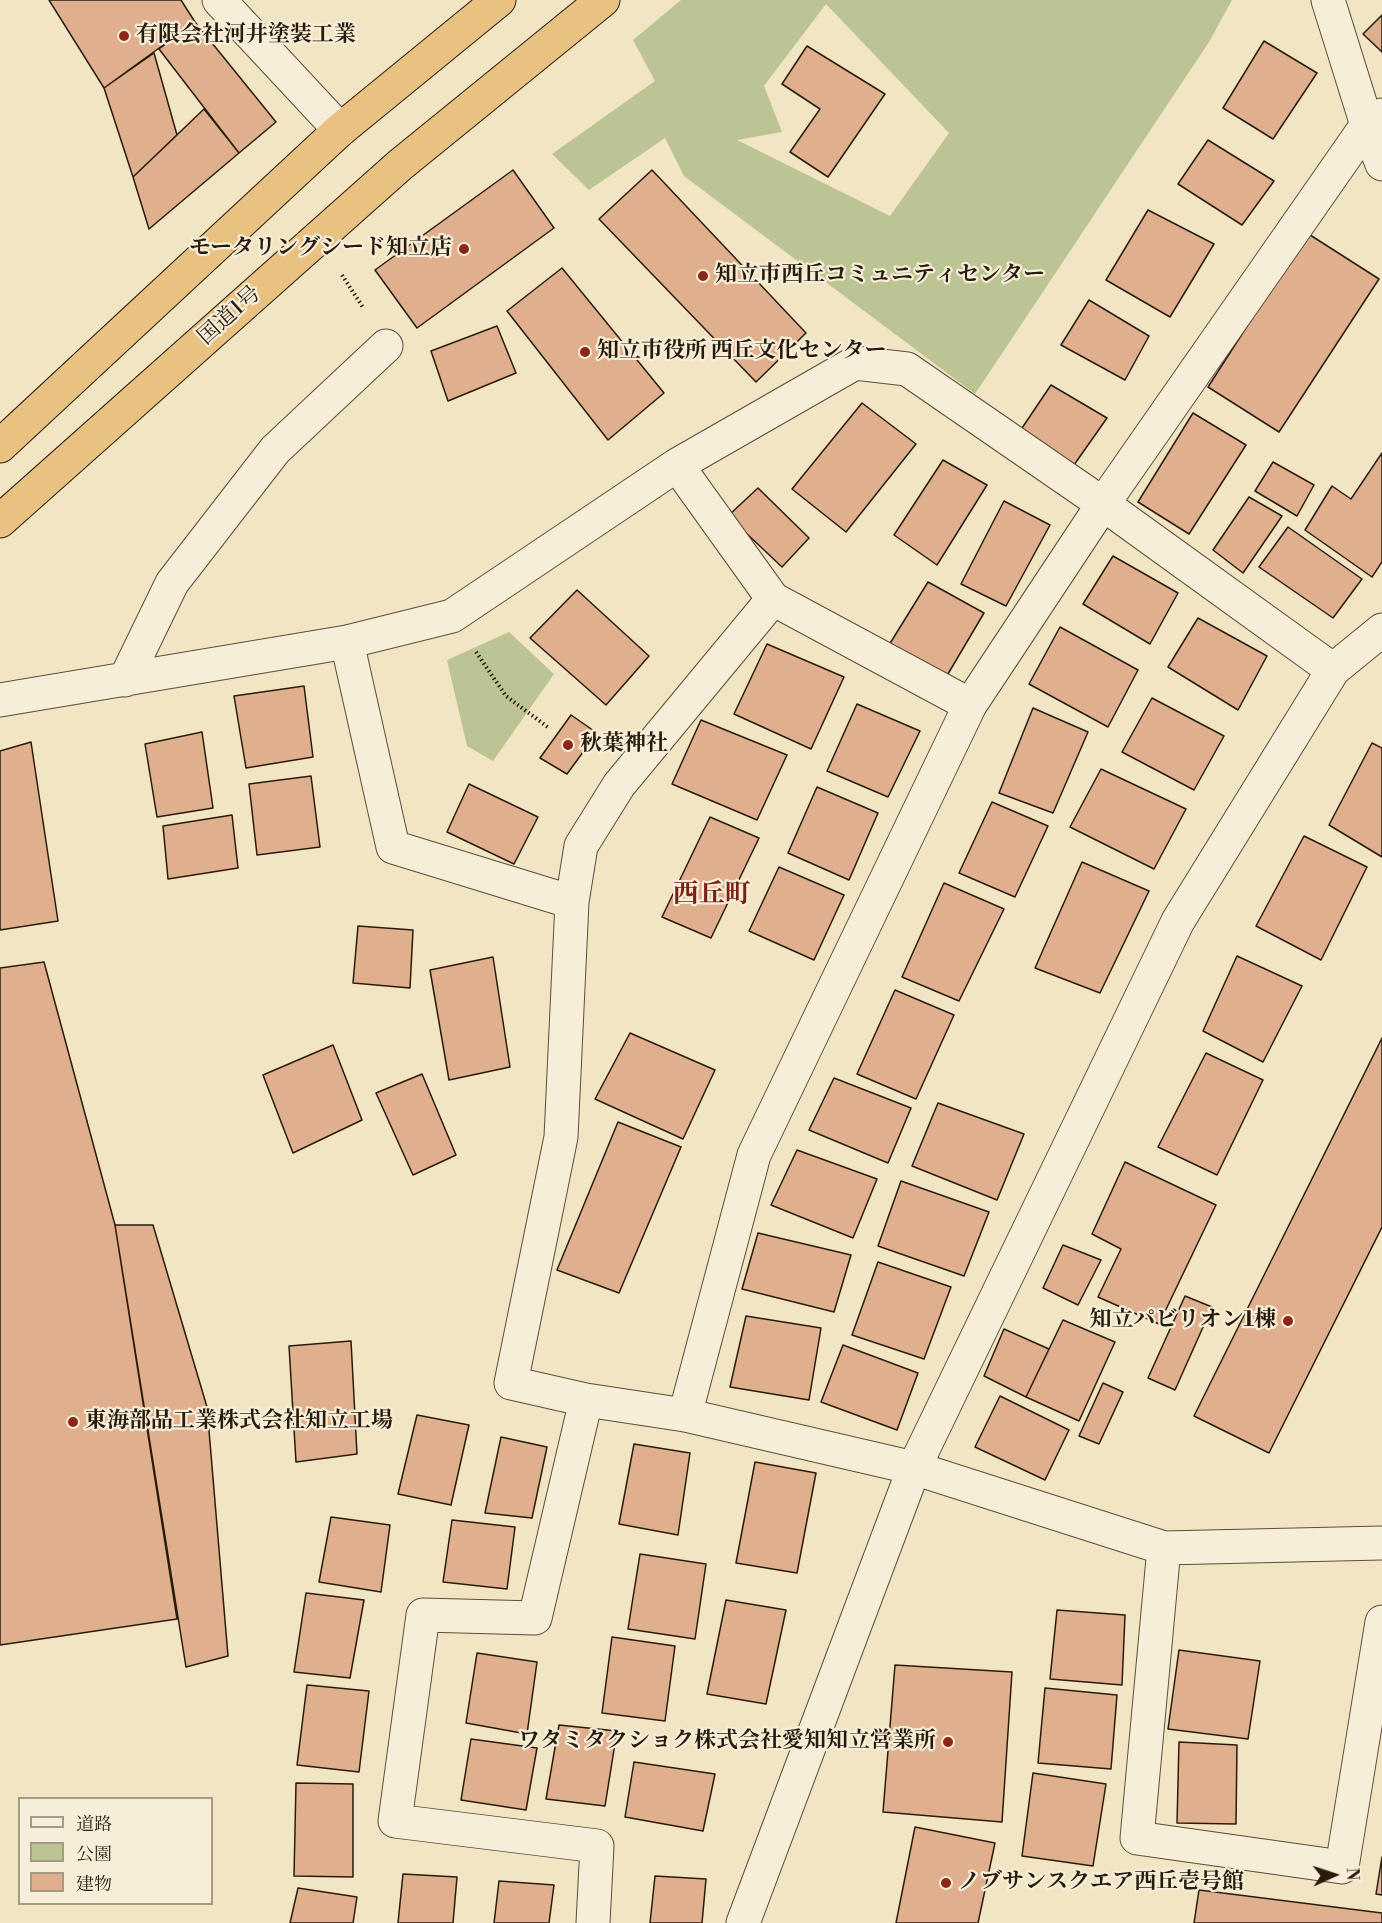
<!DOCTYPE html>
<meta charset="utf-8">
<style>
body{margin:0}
#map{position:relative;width:1382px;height:1923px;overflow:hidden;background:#f2e5c4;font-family:"Libre Bodoni","Noto Serif JP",serif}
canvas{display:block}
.legend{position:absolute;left:18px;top:1797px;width:195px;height:108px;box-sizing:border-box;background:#f7eed9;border:2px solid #a59a87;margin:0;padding:8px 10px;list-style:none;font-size:18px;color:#291b0c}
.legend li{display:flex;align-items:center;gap:12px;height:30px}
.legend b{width:30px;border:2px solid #a59a87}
.north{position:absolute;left:1304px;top:1845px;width:60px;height:60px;-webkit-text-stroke:4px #f7eed9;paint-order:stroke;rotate:87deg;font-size:16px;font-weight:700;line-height:24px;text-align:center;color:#291b0c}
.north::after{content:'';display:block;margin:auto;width:21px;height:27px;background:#291b0c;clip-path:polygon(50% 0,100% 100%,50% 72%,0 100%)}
</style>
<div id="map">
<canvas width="1382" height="1923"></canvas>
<ul class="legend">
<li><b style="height:8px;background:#f7eed9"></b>道路</li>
<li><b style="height:16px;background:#bcc494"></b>公園</li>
<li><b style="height:16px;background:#e0af8d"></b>建物</li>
</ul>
<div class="north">N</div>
</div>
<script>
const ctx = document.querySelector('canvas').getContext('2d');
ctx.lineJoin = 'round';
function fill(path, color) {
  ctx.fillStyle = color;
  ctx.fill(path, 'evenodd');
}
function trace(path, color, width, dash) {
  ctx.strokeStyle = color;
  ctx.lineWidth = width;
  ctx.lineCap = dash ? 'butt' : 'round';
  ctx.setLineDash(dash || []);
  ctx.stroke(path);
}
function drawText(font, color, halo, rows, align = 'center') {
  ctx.font = font + ' "Libre Bodoni","Noto Serif JP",serif';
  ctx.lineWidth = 4.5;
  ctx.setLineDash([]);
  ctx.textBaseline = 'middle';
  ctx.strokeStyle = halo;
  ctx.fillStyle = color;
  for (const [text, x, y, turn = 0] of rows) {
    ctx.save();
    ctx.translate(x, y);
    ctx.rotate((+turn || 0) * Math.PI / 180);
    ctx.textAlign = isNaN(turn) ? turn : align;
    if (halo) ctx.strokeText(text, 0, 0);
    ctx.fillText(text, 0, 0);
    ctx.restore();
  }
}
fill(new Path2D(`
 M 681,0 L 1232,0 L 1209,42 L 975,394 L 684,176 L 665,138 L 589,190 L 552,154 L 655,81 L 633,40 ZM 826,4 L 949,133 L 890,216 L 737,140 L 782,132 L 764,86 Z
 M 509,632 L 554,674 L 493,761 L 467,746 L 447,660 Z`), '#bcc494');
const building = new Path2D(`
 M 49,0 L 181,0 L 195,22 L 104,88 Z
 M 1382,15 L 1382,52 L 1363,34 Z
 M 195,22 L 276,122 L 239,153 L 159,49 Z
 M 1264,41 L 1317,73 L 1273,139 L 1223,108 Z
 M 807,46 L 885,94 L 828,177 L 790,152 L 820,109 L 782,84 Z
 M 154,53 L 177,135 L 133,177 L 104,88 Z
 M 204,109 L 239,153 L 149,229 L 133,177 Z
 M 1208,140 L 1274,181 L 1242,225 L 1178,184 Z
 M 513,170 L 554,228 L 417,328 L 375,270 Z
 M 652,170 L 806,333 L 756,382 L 599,219 Z
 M 1148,210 L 1214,244 L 1170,317 L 1106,280 Z
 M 1307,233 L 1379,279 L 1279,432 L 1208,387 Z
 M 562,268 L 664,393 L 608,440 L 507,311 Z
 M 1089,300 L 1149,336 L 1125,380 L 1061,345 Z
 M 497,326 L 516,373 L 448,401 L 431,351 Z
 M 1051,385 L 1107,418 L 1074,465 L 1020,431 Z
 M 862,403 L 916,444 L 846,532 L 792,489 Z
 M 1193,413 L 1246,445 L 1189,534 L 1138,502 Z
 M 1382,453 L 1382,562 L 1372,577 L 1305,530 L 1332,486 L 1351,499 Z
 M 943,460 L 987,485 L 937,565 L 894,535 Z
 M 1273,462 L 1314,485 L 1297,516 L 1255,491 Z
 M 758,488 L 809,538 L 782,567 L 728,516 Z
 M 1249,497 L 1282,516 L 1243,573 L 1213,550 Z
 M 1004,501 L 1050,525 L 1006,606 L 961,584 Z
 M 1288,527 L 1362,579 L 1333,618 L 1259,567 Z
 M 1113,556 L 1178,593 L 1150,644 L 1083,604 Z
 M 928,582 L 984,613 L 945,679 L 889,645 Z
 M 577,590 L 649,656 L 606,705 L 530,638 Z
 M 1198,618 L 1267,656 L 1238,710 L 1168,667 Z
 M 1060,627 L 1138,670 L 1108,727 L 1029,684 Z
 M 767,644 L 844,677 L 811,749 L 734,714 Z
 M 304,686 L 313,757 L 246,768 L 234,696 Z
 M 1152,698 L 1224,736 L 1194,790 L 1122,752 Z
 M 857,704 L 920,731 L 888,797 L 827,771 Z
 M 1033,708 L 1088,732 L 1053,813 L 999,793 Z
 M 571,715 L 597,733 L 567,774 L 540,758 Z
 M 701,720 L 787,755 L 757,820 L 672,784 Z
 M 202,732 L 213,808 L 157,817 L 145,744 Z
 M 31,742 L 58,921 L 0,930 L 0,751 Z
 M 1372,743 L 1382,748 L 1382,857 L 1329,825 Z
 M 1101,769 L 1186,809 L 1154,869 L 1070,827 Z
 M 311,776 L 320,847 L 257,855 L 249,784 Z
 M 469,784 L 538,817 L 514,864 L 447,832 Z
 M 817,787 L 878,813 L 849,880 L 788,853 Z
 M 992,802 L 1048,826 L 1015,897 L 959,873 Z
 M 232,815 L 238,868 L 168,879 L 163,826 Z
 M 710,817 L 759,838 L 711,938 L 662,917 Z
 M 1304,836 L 1367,867 L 1321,960 L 1256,926 Z
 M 1082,862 L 1149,891 L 1100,993 L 1035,968 Z
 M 779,867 L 844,895 L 814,960 L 749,931 Z
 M 944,883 L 1004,909 L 959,1001 L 902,977 Z
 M 358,926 L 413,930 L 410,988 L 353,983 Z
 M 1237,956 L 1302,986 L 1263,1062 L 1203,1031 Z
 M 493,957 L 510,1067 L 449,1080 L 430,970 Z
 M 44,962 L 115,1225 L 177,1619 L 0,1645 L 0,968 Z
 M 895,990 L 954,1015 L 916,1099 L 857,1074 Z
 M 630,1033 L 715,1070 L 683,1139 L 595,1099 Z
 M 1382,1038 L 1382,1227 L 1269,1453 L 1194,1416 Z
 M 333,1045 L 362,1120 L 293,1153 L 263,1075 Z
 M 1206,1053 L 1263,1080 L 1217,1175 L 1158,1147 Z
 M 422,1074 L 456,1155 L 413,1175 L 376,1093 Z
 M 834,1078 L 911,1108 L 888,1163 L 809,1130 Z
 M 938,1103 L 1024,1134 L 997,1200 L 912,1166 Z
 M 618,1122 L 681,1147 L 619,1293 L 557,1270 Z
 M 797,1150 L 877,1179 L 853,1238 L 771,1205 Z
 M 1125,1162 L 1216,1205 L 1159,1324 L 1098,1297 L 1121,1249 L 1092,1234 Z
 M 901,1181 L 989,1212 L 964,1276 L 878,1246 Z
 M 115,1225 L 153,1225 L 207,1407 L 228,1656 L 186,1667 Z
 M 758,1233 L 851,1255 L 834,1312 L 742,1289 Z
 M 1063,1245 L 1101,1260 L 1078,1305 L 1043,1288 Z
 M 878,1262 L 951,1287 L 924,1359 L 852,1335 Z
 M 1185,1296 L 1212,1307 L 1175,1390 L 1148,1378 Z
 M 746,1316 L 821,1328 L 809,1400 L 730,1387 Z
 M 1063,1320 L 1115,1342 L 1079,1421 L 1026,1397 Z
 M 1004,1329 L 1049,1349 L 1026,1397 L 984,1376 Z
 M 351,1341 L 357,1454 L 296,1462 L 289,1346 Z
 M 843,1345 L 918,1373 L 897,1430 L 821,1402 Z
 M 1103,1383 L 1123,1392 L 1099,1444 L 1079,1436 Z
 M 1000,1396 L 1069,1430 L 1045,1480 L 975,1447 Z
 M 417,1415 L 469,1425 L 451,1505 L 398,1494 Z
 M 501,1437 L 547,1447 L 532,1518 L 485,1513 Z
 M 634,1444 L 690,1453 L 678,1535 L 619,1524 Z
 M 755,1462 L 816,1473 L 797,1573 L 736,1563 Z
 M 331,1517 L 390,1525 L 381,1592 L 319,1582 Z
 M 452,1520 L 515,1527 L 507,1589 L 443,1582 Z
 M 640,1554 L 706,1564 L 695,1639 L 628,1629 Z
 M 306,1593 L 364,1600 L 350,1678 L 294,1672 Z
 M 726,1600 L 786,1610 L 766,1704 L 707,1694 Z
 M 1057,1610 L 1125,1615 L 1122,1685 L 1050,1679 Z
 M 612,1637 L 675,1646 L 665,1721 L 602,1713 Z
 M 1179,1650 L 1260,1661 L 1248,1739 L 1168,1729 Z
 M 477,1653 L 537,1662 L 527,1734 L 466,1723 Z
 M 895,1665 L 1012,1672 L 1002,1822 L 883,1812 Z
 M 307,1685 L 369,1691 L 359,1772 L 297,1765 Z
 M 1045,1688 L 1117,1695 L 1111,1769 L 1038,1763 Z
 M 559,1725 L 617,1731 L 605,1806 L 546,1799 Z
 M 471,1739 L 537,1748 L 526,1810 L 461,1800 Z
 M 1179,1742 L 1237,1745 L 1236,1824 L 1177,1823 Z
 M 634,1762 L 715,1774 L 703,1831 L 625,1817 Z
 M 1033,1773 L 1106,1784 L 1093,1866 L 1022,1856 Z
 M 296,1783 L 353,1784 L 353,1877 L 294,1876 Z
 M 915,1827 L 995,1843 L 978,1923 L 896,1923 Z
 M 1382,1857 L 1382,1895 L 1376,1894 Z
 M 403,1874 L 457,1877 L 453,1923 L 398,1923 Z
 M 655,1876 L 706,1879 L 702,1923 L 650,1923 Z
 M 499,1881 L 554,1885 L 549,1923 L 494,1923 Z
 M 298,1888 L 357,1897 L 353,1923 L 290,1923 Z
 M 1199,1890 L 1382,1913 L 1382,1923 L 1194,1923 Z`);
fill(building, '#e0af8d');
trace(building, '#291b0c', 1.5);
const minor = new Path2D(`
 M 219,0 L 340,130
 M 1328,0 L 1367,125 L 1382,164
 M 677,465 L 773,599 L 619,785 L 581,846 L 572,902 L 561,1137 L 511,1383 L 586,1400 L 685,1415 L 914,1468 L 1164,1548 L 1382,1543
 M 773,599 L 970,705
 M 347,642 L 393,847 L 572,902
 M 125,680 L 172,583 L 275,450 L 386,346
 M 0,700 L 347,642 L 452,616 L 677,465 L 855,363 L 907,369 L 1103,504 L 1333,670
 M 586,1400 L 535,1618 L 423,1615 L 395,1821 L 597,1846 L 593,1923
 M 685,1415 L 754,1155 L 970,705 L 1103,504 L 1367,125 L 1382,115
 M 1164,1548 L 1137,1838 L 1342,1867 L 1382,1622
 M 743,1923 L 914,1468 L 1178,921 L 1333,670 L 1382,630`);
const trunk = new Path2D(`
 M 0,446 L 340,130 L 499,0
 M 0,521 L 400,165 L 603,0`);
trace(minor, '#5b4e3a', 35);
trace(trunk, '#291b0c', 35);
trace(new Path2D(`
 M 342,275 L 364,309
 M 476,652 L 506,696 L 549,728`), '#291b0c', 4, [1.5, 3]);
trace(minor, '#f7eed9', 33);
trace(trunk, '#e9c282', 33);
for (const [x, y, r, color] of [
 [124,36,6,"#8f2418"],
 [464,249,6,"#8f2418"],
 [703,276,6,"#8f2418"],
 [585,352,6,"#8f2418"],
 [568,745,6,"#8f2418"],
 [1288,1321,6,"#8f2418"],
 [73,1422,6,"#8f2418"],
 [948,1742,6,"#8f2418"],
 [946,1883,6,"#8f2418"]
]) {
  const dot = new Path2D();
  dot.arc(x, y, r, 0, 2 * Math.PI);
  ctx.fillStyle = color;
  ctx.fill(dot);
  trace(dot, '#f7eed9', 2);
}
drawText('bold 22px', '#291b0c', '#f7eed9', [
 ["有限会社河井塗装工業",136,36],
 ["モータリングシード知立店",452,249,"right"],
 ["知立市西丘コミュニティセンター",715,276],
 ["知立市役所 西丘文化センター",597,352],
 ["秋葉神社",580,745],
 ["知立パビリオン1棟",1276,1321,"right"],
 ["東海部品工業株式会社知立工場",85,1422],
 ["ワタミタクショク株式会社愛知知立営業所",936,1742,"right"],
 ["ノブサンスクエア西丘壱号館",958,1883]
], 'left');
drawText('22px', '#291b0c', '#f7eed9', [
 ["国道1号",230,316,-42]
]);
drawText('bold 26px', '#7a1f14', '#f7eed9', [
 ["西丘町",712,896]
]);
</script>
